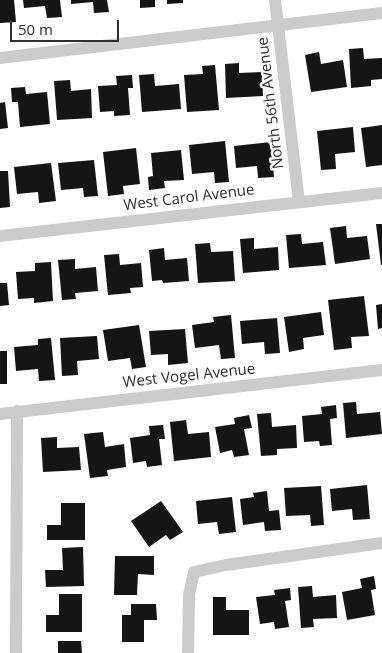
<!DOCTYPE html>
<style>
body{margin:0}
#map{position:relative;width:382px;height:653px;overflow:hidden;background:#fff;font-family:"Open Sans",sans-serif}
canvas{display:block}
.scale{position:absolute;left:10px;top:20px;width:109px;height:22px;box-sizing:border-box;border:2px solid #2e2e2e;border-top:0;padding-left:6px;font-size:15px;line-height:18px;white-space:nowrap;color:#2e2e2e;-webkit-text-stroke:4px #fff;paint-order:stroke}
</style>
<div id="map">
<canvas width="382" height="653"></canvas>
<div class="scale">50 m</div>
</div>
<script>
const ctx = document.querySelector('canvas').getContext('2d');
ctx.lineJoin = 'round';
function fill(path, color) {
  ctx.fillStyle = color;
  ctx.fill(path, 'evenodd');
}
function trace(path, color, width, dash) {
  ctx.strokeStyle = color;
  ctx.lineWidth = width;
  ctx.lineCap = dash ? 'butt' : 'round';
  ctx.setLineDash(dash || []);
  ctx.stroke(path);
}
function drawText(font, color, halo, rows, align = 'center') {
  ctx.font = font + ' "Open Sans",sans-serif';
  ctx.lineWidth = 5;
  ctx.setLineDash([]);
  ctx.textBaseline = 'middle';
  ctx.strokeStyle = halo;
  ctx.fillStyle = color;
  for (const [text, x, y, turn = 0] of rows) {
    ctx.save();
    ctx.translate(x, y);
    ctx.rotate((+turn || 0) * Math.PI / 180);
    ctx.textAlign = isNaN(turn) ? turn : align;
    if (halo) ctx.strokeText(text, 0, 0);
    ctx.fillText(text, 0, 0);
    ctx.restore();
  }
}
fill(new Path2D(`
 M 0,0 L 14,0 L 16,22 L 0,23 Z
 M 23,0 L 60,0 L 62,17 L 47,18 L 45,6 L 24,8 Z
 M 71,0 L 107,0 L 109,12 L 94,13 L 93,2 L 71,4 Z
 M 140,0 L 155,0 L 155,7 L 140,8 Z
 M 167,0 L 183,0 L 183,3 L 167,4 Z
 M 363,48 L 364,59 L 382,58 L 382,79 L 371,80 L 371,86 L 351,88 L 349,49 Z
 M 319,52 L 321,64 L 343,60 L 347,87 L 311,92 L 305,55 Z
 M 239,63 L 239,73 L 262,72 L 263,96 L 226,98 L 225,64 Z
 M 215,65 L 219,110 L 187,112 L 184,75 L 203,74 L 202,66 Z
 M 154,74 L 155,86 L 179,84 L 181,109 L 142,112 L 139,75 Z
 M 132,75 L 133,88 L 128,88 L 130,115 L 114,116 L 114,111 L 100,112 L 98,86 L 117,85 L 116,76 Z
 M 70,80 L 71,91 L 91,89 L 92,118 L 57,120 L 54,81 Z
 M 25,87 L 26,94 L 47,92 L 50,124 L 20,127 L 18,102 L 12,102 L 11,88 Z
 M 5,102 L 8,128 L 0,129 L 0,103 Z
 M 382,125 L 382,165 L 366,167 L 361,128 Z
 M 353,127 L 355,152 L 335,154 L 336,169 L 321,170 L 317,131 Z
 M 225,141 L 229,182 L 215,183 L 214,172 L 192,174 L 189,145 Z
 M 271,142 L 274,177 L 258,178 L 257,166 L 236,168 L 234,146 Z
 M 136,148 L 140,184 L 123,186 L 124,194 L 108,196 L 103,152 Z
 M 181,150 L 184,180 L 164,181 L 165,188 L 149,190 L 148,177 L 153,176 L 151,153 Z
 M 94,160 L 98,196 L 84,197 L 83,188 L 61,190 L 58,163 Z
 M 51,163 L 56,201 L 39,203 L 38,192 L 17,194 L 14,167 Z
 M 0,171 L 8,171 L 10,207 L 0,208 Z
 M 376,224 L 382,224 L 382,265 L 381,265 Z
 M 346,226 L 347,238 L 367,236 L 370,259 L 335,264 L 330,228 Z
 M 301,234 L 302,244 L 323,242 L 326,265 L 289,268 L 286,235 Z
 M 254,238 L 254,249 L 278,247 L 279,270 L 243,273 L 240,239 Z
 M 210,243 L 211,252 L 233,251 L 235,281 L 198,283 L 195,244 Z
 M 164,248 L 165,260 L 187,258 L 189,281 L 163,283 L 162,280 L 152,281 L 149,250 Z
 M 119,254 L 120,265 L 141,263 L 143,287 L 130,288 L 131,293 L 108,295 L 104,255 Z
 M 75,259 L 75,269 L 96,267 L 98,291 L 75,293 L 76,299 L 62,300 L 58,260 Z
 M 51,262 L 53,301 L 34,303 L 34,298 L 18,299 L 16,272 L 35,271 L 35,263 Z
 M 0,283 L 7,283 L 9,305 L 0,306 Z
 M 364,296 L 369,336 L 351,337 L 352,348 L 334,350 L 328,300 Z
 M 382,304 L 382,328 L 378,329 L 376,305 Z
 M 321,312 L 324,335 L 303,338 L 304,349 L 289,352 L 284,317 Z
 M 231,315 L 235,358 L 221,359 L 219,345 L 195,348 L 192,325 L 214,322 L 213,317 Z
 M 277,318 L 280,353 L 265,354 L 264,342 L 242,344 L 240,321 Z
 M 139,325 L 146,367 L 132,369 L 130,358 L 108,361 L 103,330 Z
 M 185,329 L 188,363 L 168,365 L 168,354 L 151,355 L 149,331 Z
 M 97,336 L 99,359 L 77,361 L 78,375 L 62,376 L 60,338 Z
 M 51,338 L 55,380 L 39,381 L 38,369 L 16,371 L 14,347 L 38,345 L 38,339 Z
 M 0,351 L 7,351 L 7,384 L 0,384 Z
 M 356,402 L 357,414 L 380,412 L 382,434 L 346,438 L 343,403 Z
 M 336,405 L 337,418 L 330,419 L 332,445 L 320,446 L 319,441 L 304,442 L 302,416 L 322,414 L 321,407 Z
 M 271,413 L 272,427 L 296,425 L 297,448 L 277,449 L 277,455 L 261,456 L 257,414 Z
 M 249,415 L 252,428 L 244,429 L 249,455 L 234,457 L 232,450 L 220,453 L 215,427 L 235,424 L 234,418 Z
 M 186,420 L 188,434 L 209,432 L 211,457 L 174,461 L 170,422 Z
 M 163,425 L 165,439 L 159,439 L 162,465 L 147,467 L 146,461 L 133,463 L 130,438 L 150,435 L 149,426 Z
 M 103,432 L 105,447 L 124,444 L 126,467 L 107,470 L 108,476 L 90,478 L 84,434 Z
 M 57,437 L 57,448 L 79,447 L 81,470 L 43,472 L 41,438 Z
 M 367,485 L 370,519 L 353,520 L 352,509 L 332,511 L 330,489 Z
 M 321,486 L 324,525 L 311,526 L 310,515 L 286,516 L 284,488 Z
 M 267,491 L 269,511 L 279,510 L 281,530 L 265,531 L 264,522 L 243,525 L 240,499 L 254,497 L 253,493 Z
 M 232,497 L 236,532 L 219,534 L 217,522 L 198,524 L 196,501 Z
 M 161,501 L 183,532 L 170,540 L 166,535 L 149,547 L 131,521 Z
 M 61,503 L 85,503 L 85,540 L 47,540 L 47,525 L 61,525 Z
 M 83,547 L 84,586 L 46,587 L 45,570 L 63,570 L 62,548 Z
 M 115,556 L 154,556 L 154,575 L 138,574 L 137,595 L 114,595 Z
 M 374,576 L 376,589 L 371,590 L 375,615 L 347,620 L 342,592 L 362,588 L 360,579 Z
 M 312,586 L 313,597 L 336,595 L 337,618 L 313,619 L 314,627 L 301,628 L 298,587 Z
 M 290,588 L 291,600 L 285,601 L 289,627 L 275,629 L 274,622 L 260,624 L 256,597 L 275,595 L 274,590 Z
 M 59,594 L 82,594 L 82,632 L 46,632 L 46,615 L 59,615 Z
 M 213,597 L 226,597 L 226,610 L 249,610 L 249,635 L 213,635 Z
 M 131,604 L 156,604 L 157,620 L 144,620 L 144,642 L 122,642 L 122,615 L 131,615 Z
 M 58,641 L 81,641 L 82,653 L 58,653 Z`), '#151515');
trace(new Path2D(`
 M 275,0 L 299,202
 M 0,58 L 382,13
 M 0,236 L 382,193
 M 0,414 L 382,370
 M 16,653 L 17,411
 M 188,653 L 189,595 L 194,572 L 226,565 L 382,543`), '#cbcbcb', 12);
drawText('15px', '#2e2e2e', '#fff', [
 ["North 56th Avenue",271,103,-97],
 ["West Carol Avenue",189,198,-7],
 ["West Vogel Avenue",189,376,-6]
]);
</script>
